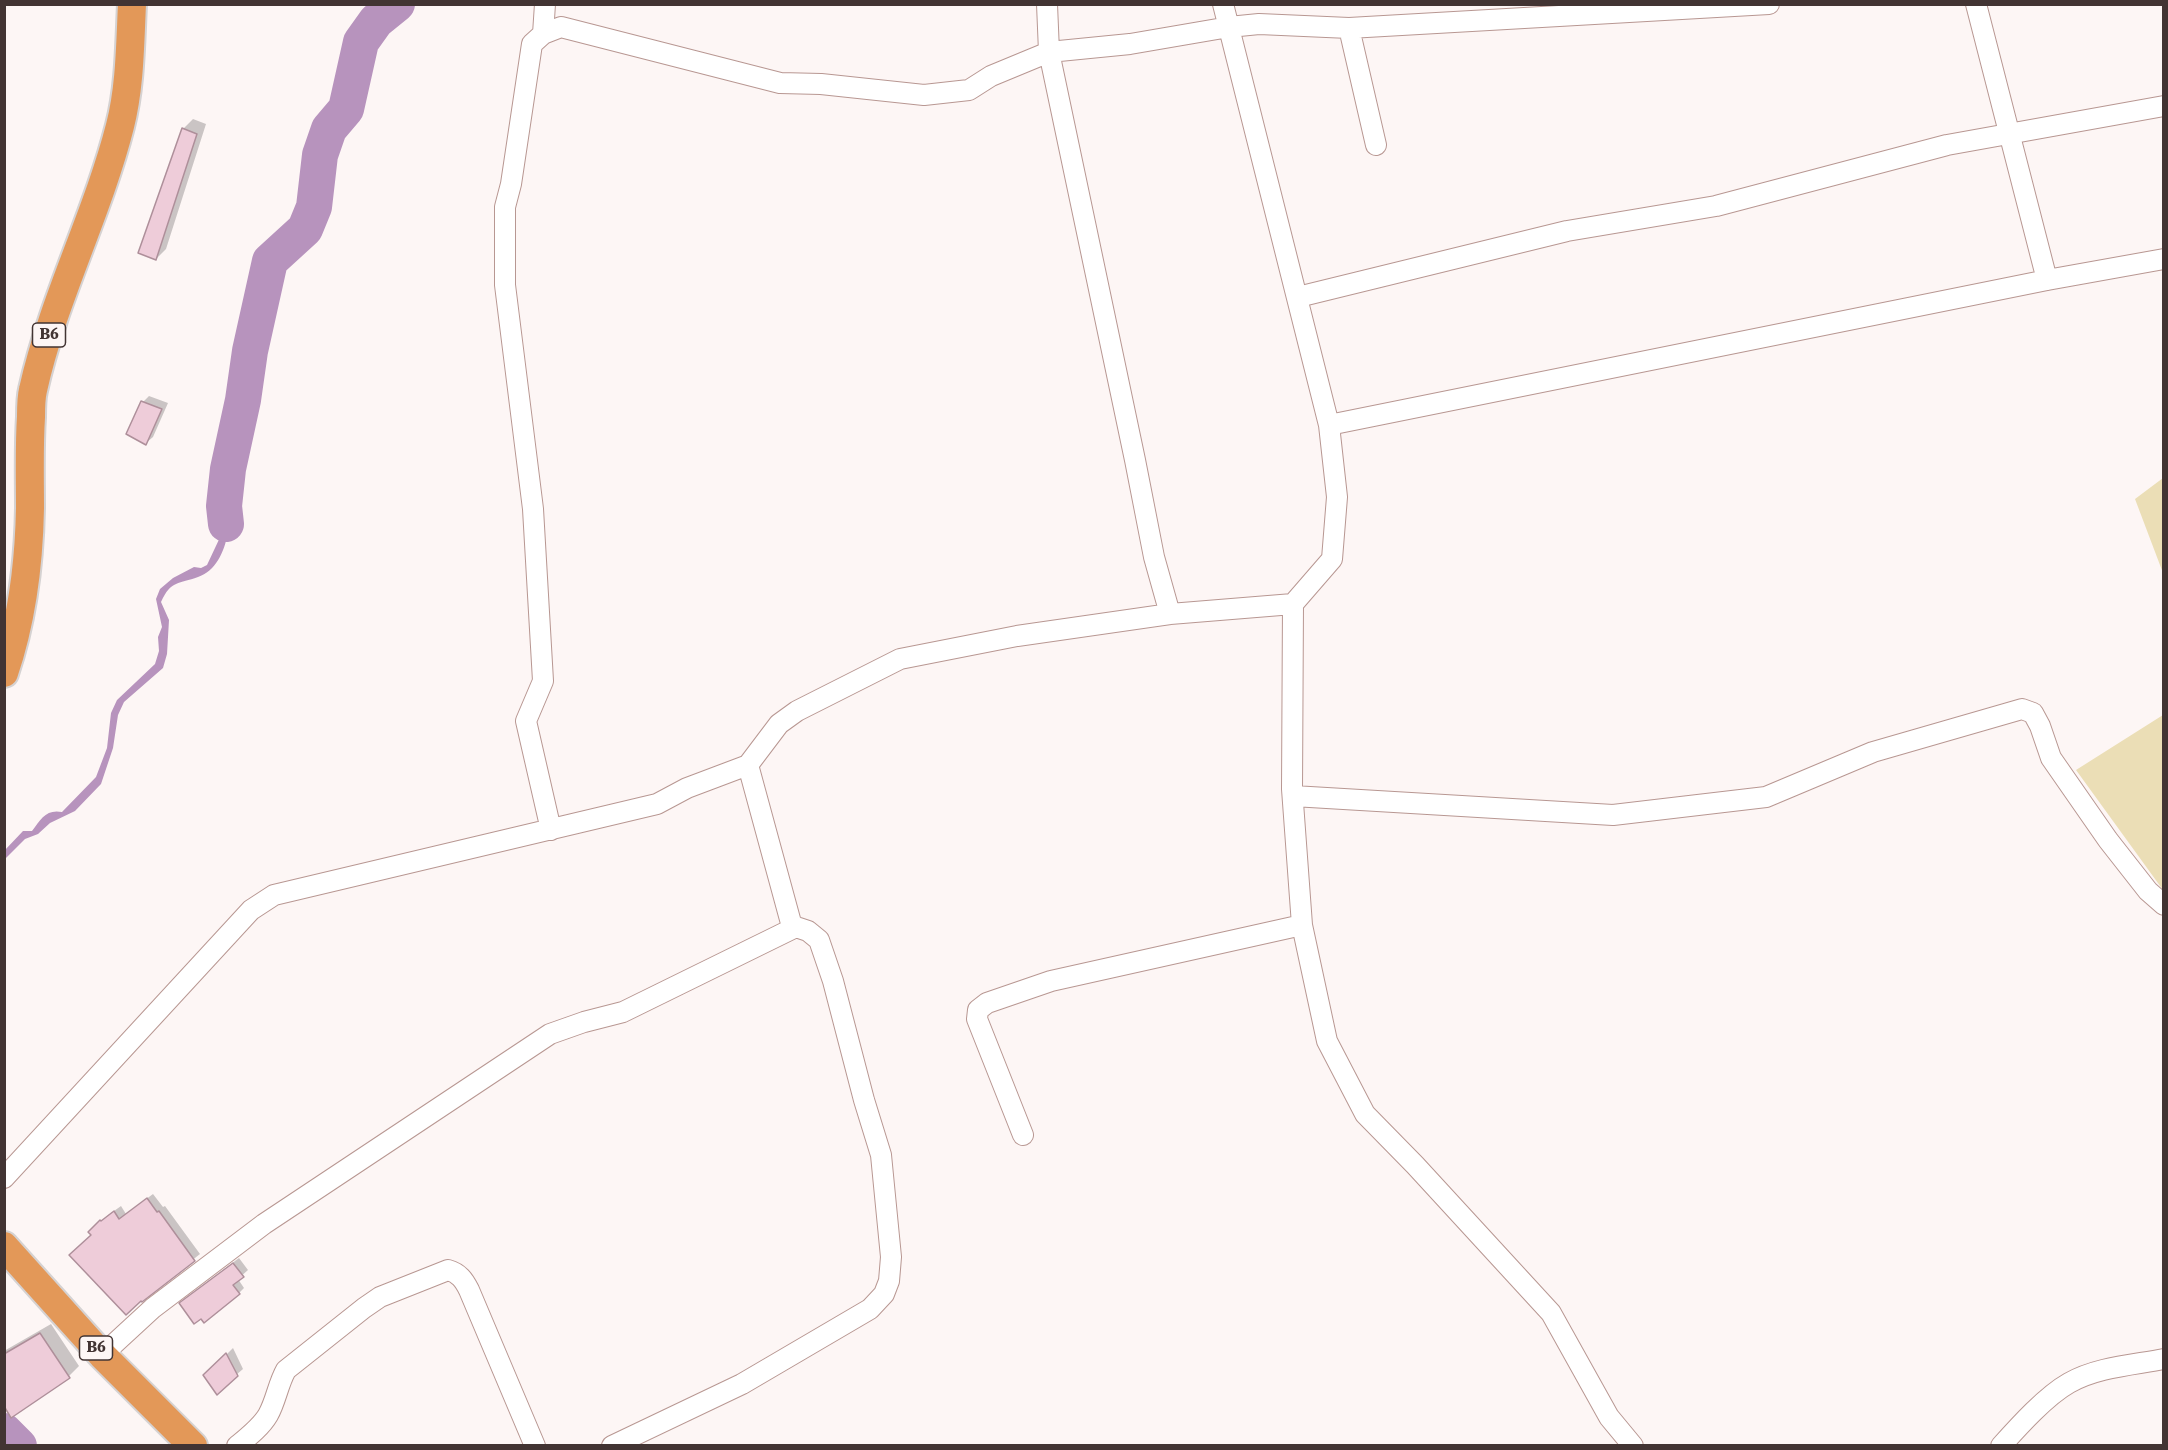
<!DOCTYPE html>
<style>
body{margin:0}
#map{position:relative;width:2168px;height:1450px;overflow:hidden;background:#fdf6f5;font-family:"Roboto Serif",serif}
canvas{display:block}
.frame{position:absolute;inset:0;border:6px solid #423433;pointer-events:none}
</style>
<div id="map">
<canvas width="2168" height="1450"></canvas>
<div class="frame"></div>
</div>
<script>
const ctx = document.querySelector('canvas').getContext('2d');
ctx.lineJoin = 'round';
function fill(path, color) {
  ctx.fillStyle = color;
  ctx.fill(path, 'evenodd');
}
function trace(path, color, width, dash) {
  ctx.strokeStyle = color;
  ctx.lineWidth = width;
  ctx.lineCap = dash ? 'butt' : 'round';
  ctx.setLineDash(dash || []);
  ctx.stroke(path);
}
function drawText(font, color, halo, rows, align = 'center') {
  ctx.font = font + ' "Roboto Serif",serif';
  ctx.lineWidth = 4.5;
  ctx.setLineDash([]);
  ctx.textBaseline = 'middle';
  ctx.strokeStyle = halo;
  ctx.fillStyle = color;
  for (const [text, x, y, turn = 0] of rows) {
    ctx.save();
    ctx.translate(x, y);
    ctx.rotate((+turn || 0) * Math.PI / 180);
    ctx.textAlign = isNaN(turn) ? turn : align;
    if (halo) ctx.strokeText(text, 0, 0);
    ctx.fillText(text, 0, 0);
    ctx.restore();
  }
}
fill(new Path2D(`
 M 2163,478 L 2163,573 L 2135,499 Z
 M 2163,715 L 2163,890 L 2076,770 Z`), '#ebdeb6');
fill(new Path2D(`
 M 227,476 C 233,505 233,565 198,577 C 179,584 171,580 161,602 L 169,620 L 167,654 L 163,668 L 124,702 L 118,715 L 113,748 L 101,784 L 75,811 L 50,823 L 38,834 L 25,839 L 5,859 L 5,850 L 23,831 L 32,831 C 41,819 46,809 62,812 L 96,777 L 107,748 L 111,713 L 117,700 L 155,664 L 159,651 L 158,637 L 162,627 L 156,599 L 160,589 L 173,578 L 194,567 L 201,568 L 207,565 L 223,531 L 222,508 Z`), '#b793bd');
fill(new Path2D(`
 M 193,119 L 206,124 L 166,249 L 156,259 L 183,129 Z
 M 149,396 L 168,403 L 153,437 L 146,443 L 143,402 Z
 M 153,1194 L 163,1207 L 165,1206 L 200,1254 L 142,1300 L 90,1232 L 107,1216 L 121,1206 L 126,1214 Z
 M 239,1258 L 248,1270 L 238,1279 L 244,1288 L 239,1293 L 186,1298 Z
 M 51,1324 L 79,1366 L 69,1376 L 12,1416 L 4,1403 L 4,1351 Z
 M 233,1348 L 243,1369 L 236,1375 L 205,1376 Z`), '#0003');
trace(new Path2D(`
 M 226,524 L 224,506 L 228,469 L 243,400 L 250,351 L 270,261 L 305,229 L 314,207 L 320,155 L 329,129 L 346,109 L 361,42 L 376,21 L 397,4
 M 4,1431 L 19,1446`), '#b793bd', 36);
const building = new Path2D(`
 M 182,128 L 197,134 L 156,260 L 138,253 Z
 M 141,401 L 162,409 L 146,445 L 126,434 Z
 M 147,1198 L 157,1212 L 159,1211 L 195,1261 L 142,1302 L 141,1301 L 126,1315 L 69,1255 L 91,1235 L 88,1232 L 100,1220 L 101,1221 L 114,1211 L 119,1219 Z
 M 233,1263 L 244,1277 L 233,1285 L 240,1294 L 204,1323 L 201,1319 L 194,1324 L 179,1303 Z
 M 40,1333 L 70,1378 L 11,1418 L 4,1406 L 4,1354 Z
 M 226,1353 L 238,1376 L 217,1395 L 203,1375 Z`);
fill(building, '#eeccd9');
trace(building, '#ae8f9a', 1.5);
const minor = new Path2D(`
 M 1047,4 L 1049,52 L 1135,460 L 1154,557 L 1170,614
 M 1223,4 L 1329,425 L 1337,497 L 1332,559 L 1293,604 L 1292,789 L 1302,925 L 1327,1041 L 1365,1114 L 1415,1165 L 1551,1313 L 1609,1417 L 1633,1446
 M 1976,4 L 2047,280
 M 1349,28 L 1376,145
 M 543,34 L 545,4
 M 1298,297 L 1567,231 L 1716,206 L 1947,145 L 2164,106
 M 1329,425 L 2047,280 L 2164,259
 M 1293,796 L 1613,815 L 1766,797 L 1873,752 L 2022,709 L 2033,713 L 2040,726 L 2051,758 L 2108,840 L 2148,891 L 2164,905
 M 551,830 L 526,721 L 543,681 L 533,509 L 505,285 L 505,207 L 511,184 L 532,44 L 543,34 L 561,27 L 780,83 L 821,84 L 924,95 L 969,90 L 991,76 L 1049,52 L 1130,44 L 1229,27 L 1259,24 L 1349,28 L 1769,4
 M 1023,1135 L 977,1019 L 978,1010 L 987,1003 L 1051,981 L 1302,925
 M 4,1178 L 251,910 L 274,895 L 657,804 L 687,788 L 748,765 L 779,724 L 797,711 L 900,659 L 1017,636 L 1170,614 L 1293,604
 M 102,1355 L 153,1308 L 264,1224 L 550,1034 L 584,1022 L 623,1012 L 796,927
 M 237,1446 C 248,1437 261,1427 268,1415 C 276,1401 278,1384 286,1370 L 364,1308 L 380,1297 L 448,1270 C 459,1273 464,1280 469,1290 L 535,1446
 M 612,1446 L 742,1384 L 870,1309 L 884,1294 L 889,1281 L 891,1257 L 881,1155 L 864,1100 L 833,981 L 819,940 L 808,931 L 796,927 L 791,923 L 748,765
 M 2001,1446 C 2019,1426 2046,1396 2069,1383 C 2097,1367 2133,1365 2164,1359`);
const highway = new Path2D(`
 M 4,673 C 22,620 29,564 30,508 C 30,477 29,447 31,417 C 31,408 31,398 33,390 C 53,299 97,216 120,126 C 130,87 130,45 132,4
 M 4,1246 L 102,1355 L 193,1446`);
trace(minor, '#b89792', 22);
trace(highway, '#d5d2d2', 32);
trace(minor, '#fff', 20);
trace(highway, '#e39858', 28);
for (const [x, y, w] of [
 [49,335,33],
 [96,1348,33]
]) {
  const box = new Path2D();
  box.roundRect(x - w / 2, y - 12, w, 24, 4.5);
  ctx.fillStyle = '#fdf6f5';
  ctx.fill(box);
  trace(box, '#423433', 1.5);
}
drawText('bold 15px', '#423433', null, [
 ["B6",49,335],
 ["B6",96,1348]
]);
</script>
